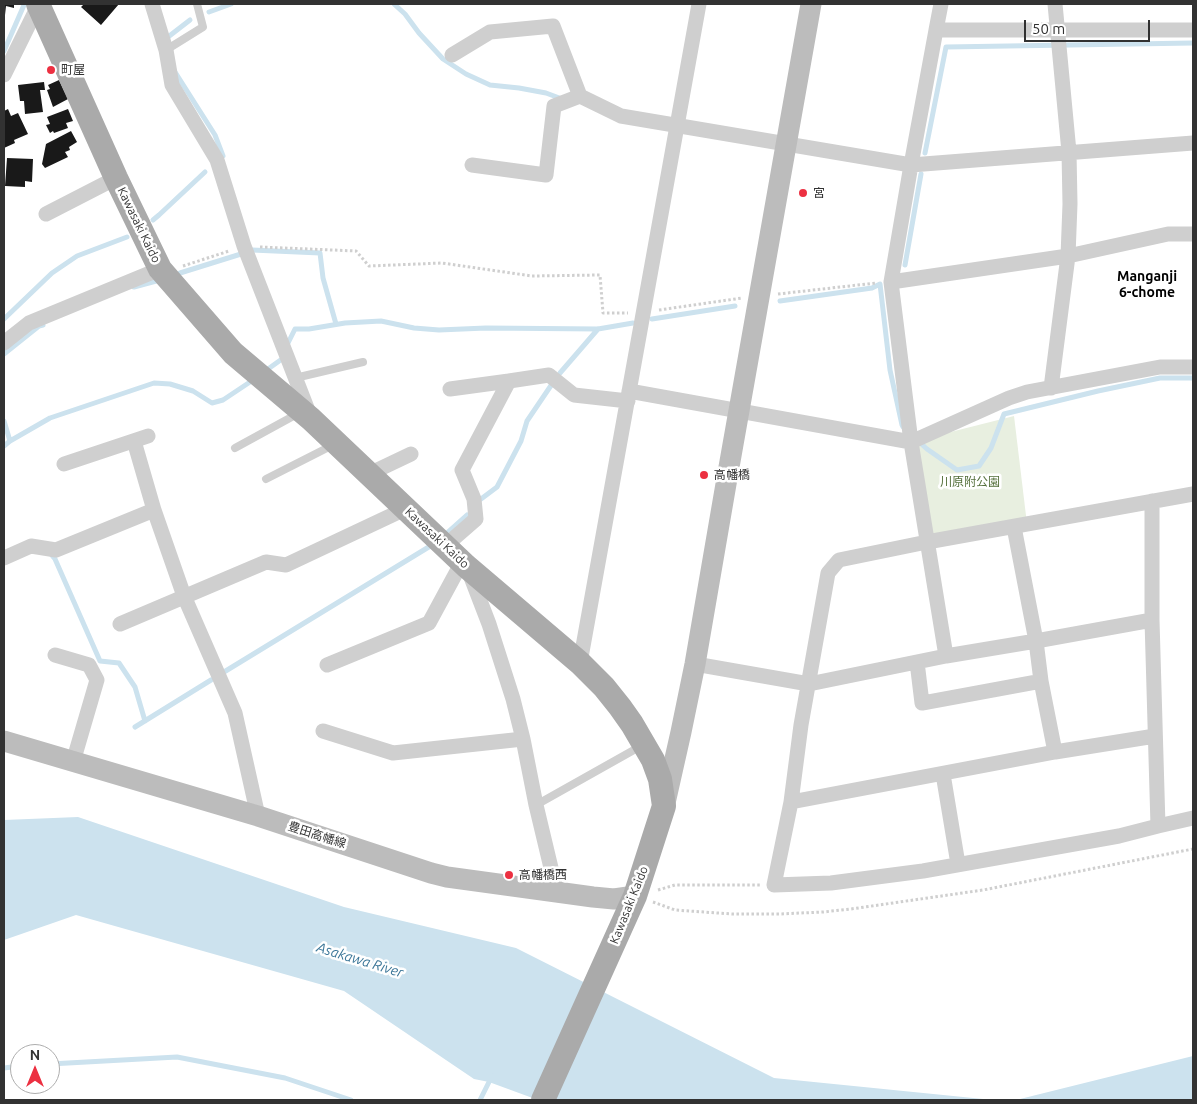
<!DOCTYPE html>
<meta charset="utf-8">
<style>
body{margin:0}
#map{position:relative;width:1197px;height:1104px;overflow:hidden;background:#fff;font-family:Ubuntu,sans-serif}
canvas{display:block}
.frame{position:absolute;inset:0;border:5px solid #323232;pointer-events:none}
.north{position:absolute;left:10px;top:1044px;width:50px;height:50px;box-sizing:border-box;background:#fff;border:1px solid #adadad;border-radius:50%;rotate:0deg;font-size:14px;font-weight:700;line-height:20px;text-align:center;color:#323232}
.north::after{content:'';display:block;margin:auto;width:18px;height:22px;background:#ec3041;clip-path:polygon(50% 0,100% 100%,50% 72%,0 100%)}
.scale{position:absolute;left:1024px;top:20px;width:126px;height:22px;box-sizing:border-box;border:2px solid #323232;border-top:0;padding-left:6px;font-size:15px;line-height:18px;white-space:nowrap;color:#323232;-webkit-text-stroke:4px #fff;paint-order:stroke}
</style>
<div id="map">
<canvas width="1197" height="1104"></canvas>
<div class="frame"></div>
<div class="north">N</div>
<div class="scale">50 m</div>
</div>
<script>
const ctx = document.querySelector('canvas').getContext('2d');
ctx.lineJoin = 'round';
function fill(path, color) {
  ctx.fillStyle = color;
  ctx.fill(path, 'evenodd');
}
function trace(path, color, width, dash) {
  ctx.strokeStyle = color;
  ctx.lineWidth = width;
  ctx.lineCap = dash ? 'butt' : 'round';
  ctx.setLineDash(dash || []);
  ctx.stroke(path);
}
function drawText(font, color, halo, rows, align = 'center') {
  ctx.font = font + ' Ubuntu,"Noto Sans JP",sans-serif';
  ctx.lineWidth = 5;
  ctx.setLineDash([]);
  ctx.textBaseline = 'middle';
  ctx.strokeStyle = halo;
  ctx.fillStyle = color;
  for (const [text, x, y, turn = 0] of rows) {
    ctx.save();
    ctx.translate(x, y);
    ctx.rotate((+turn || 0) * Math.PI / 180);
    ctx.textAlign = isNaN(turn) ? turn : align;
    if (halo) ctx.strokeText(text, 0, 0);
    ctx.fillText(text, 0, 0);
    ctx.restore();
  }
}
fill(new Path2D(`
 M 1014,416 L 1027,524 L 927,542 L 911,442 Z`), '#e8efe0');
fill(new Path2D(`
 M 78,817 L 344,907 L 516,948 L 774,1078 L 993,1100 L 538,1100 L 489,1082 L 474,1079 L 344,991 L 76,915 L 4,940 L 4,820 Z
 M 1193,1056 L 1193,1100 L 1016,1100 Z`), '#cce2ee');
trace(new Path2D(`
 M 394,4 L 405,14 L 419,33 L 443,59 L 466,74 L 490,85 L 519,88 L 546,93 L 562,99
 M 209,12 L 231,4
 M 168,37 L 190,20
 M 4,51 L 24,5
 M 175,72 L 215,135 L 223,156
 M 925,153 L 946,47 L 1193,43
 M 153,220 L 159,215 L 205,172
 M 252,250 L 320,253 L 323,278 L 336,324
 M 905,265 L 921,174
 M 180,273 L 241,254
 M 134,287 L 160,280
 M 780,301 L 872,288 L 880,284 L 890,370 L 902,425 L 903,427
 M 4,319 L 52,273 L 77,256 L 127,237
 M 652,319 L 735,306
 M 288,343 L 295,329 L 309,329 L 345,323 L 381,321 L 414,328 L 439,330 L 486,328 L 598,329 L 633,323
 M 4,354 L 39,326 L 43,325
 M 268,369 L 282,359
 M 560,373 L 598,329
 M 4,421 L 10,441
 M 918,441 L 927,449 L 957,470 L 979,466 L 991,448 L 1004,414 L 1098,391 L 1160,378 L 1193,378
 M 4,446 L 10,441 L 50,418 L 154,383 L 170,384 L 193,391 L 212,403 L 223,400 L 250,382
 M 481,499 L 497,487 L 521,441 L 527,421 L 552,384
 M 448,532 L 467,515
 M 50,553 L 55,559 L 100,661 L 119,663 L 135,687 L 145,721
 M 224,672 L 432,545
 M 135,727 L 211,680
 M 50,1064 L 177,1057 L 285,1078 L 351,1100
 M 4,1068 L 20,1066
 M 480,1100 L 492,1076`), '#cce2ee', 5);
fill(new Path2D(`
 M 4,4 L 14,4 L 14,8 L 6,6 L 5,15 L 4,15 Z
 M 84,4 L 119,4 L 101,25 L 81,7 Z
 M 59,80 L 68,99 L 53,107 L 47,90 L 50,89 L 48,85 Z
 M 44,82 L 45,90 L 40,90 L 43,112 L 25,114 L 24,101 L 20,101 L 18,85 Z
 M 8,109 L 11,116 L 18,113 L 28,134 L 14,140 L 15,143 L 4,148 L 4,111 Z
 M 68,109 L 73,121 L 66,123 L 68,128 L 54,133 L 53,131 L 50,133 L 46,125 L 50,124 L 47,117 Z
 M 71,131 L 77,142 L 69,147 L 70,150 L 65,152 L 68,157 L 45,168 L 42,164 L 46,144 Z
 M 7,158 L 33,159 L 32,182 L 25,181 L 25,187 L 5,186 Z`), '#191919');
trace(new Path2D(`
 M 260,247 L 356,251 L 369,266 L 442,263 L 532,276 L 600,275 L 603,313 L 628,313
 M 183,266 L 229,251
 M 778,294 L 876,283
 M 659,310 L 742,298
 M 658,890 L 675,885 L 761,885
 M 653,902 L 675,910 L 732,914 L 779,914 L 823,912 L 851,909 L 983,890 L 1193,849`), '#cfcfcf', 3, [2.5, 2.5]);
trace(new Path2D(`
 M 166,50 L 203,27 L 197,4
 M 295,378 L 363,362
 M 235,448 L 299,413
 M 266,479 L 333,445
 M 536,805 L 641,746`), '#cfcfcf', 8);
trace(new Path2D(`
 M 152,4 L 166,50 L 172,85 L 217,160 L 244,246 L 309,413
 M 941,4 L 936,30 L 1193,30
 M 936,30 L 911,165 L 891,282 L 911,442 L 946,656
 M 452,55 L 490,32 L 553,26 L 580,96 L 621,116 L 911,165 L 1193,143
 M 4,75 L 39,4
 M 472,165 L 546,175 L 554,106 L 580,96
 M 46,214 L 116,178
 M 891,282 L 1068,256 L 1168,234 L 1193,234
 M 4,343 L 29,323 L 160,269
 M 1051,388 L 1068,256 L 1070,204 L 1069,152 L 1055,4
 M 450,389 L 509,381
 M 629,391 L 911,442 L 1009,398 L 1027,392 L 1160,367 L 1193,367
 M 134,441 L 154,510
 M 64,464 L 148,436
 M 369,474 L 411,454
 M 1152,501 L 1152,620
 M 1014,527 L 1036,641 L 1041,681 L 1055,752
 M 445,546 L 476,519 L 474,499 L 462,470 L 509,381 L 549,375 L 574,395 L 628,401
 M 4,558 L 31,546 L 56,550 L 154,510 L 184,596 L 235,713 L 258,816
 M 469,572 L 489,624 L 513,699 L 523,739 L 536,805 L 557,893
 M 120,624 L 266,562 L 286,565 L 405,509
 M 55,655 L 89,665 L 97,680 L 73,762
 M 917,662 L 922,703 L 1041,681
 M 580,663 L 699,4
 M 695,664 L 809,684 L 946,656 L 1036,641 L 1152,620 L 1158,826 L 1193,818
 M 327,665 L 429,623 L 462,562
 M 323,731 L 393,753 L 523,739
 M 943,774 L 958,864
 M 791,802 L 1055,752 L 1155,736
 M 1158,826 L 1119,836 L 923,871 L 831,883 L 774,885 L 791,802 L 801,725 L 828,573 L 839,560 L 927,542 L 1193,494`), '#cfcfcf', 15);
trace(new Path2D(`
 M 4,741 L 258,816 L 431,873 L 447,877 L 593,897 L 614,899 L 635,896
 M 665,803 L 681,732 L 695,664 L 726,484 L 811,4`), '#bcbcbc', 21);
trace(new Path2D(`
 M 38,4 L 116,178 L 160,269 L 233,353 L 311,419 L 466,566 L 580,663 L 604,687 L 620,707 L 632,724 L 653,760 L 660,779 L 664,806 L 635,896 L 543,1100`), '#aaa', 24);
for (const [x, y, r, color] of [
 [51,70,5,"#ec3041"],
 [803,193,5,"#ec3041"],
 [704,475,5,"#ec3041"],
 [509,875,5,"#ec3041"]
]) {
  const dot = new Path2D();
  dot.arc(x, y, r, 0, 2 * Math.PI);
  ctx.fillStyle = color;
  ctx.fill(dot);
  trace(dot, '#fff', 2);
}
drawText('12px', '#323232', '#fff', [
 ["町屋",61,70],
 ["宮",813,193],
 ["高幡橋",714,475],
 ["高幡橋西",519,875]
], 'left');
drawText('12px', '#323232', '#fff', [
 ["Kawasaki Kaido",139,225,64],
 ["Kawasaki Kaido",437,538,43],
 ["豊田高幡線",317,835,18],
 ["Kawasaki Kaido",629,905,-68]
]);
drawText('12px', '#55703c', '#fff', [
 ["川原附公園",970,482]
]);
drawText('bold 14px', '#000', '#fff', [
 ["Manganji",1147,276],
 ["6-chome",1147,292]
]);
drawText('italic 14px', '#3b7698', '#fff', [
 ["Asakawa River",360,960,17]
]);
</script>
